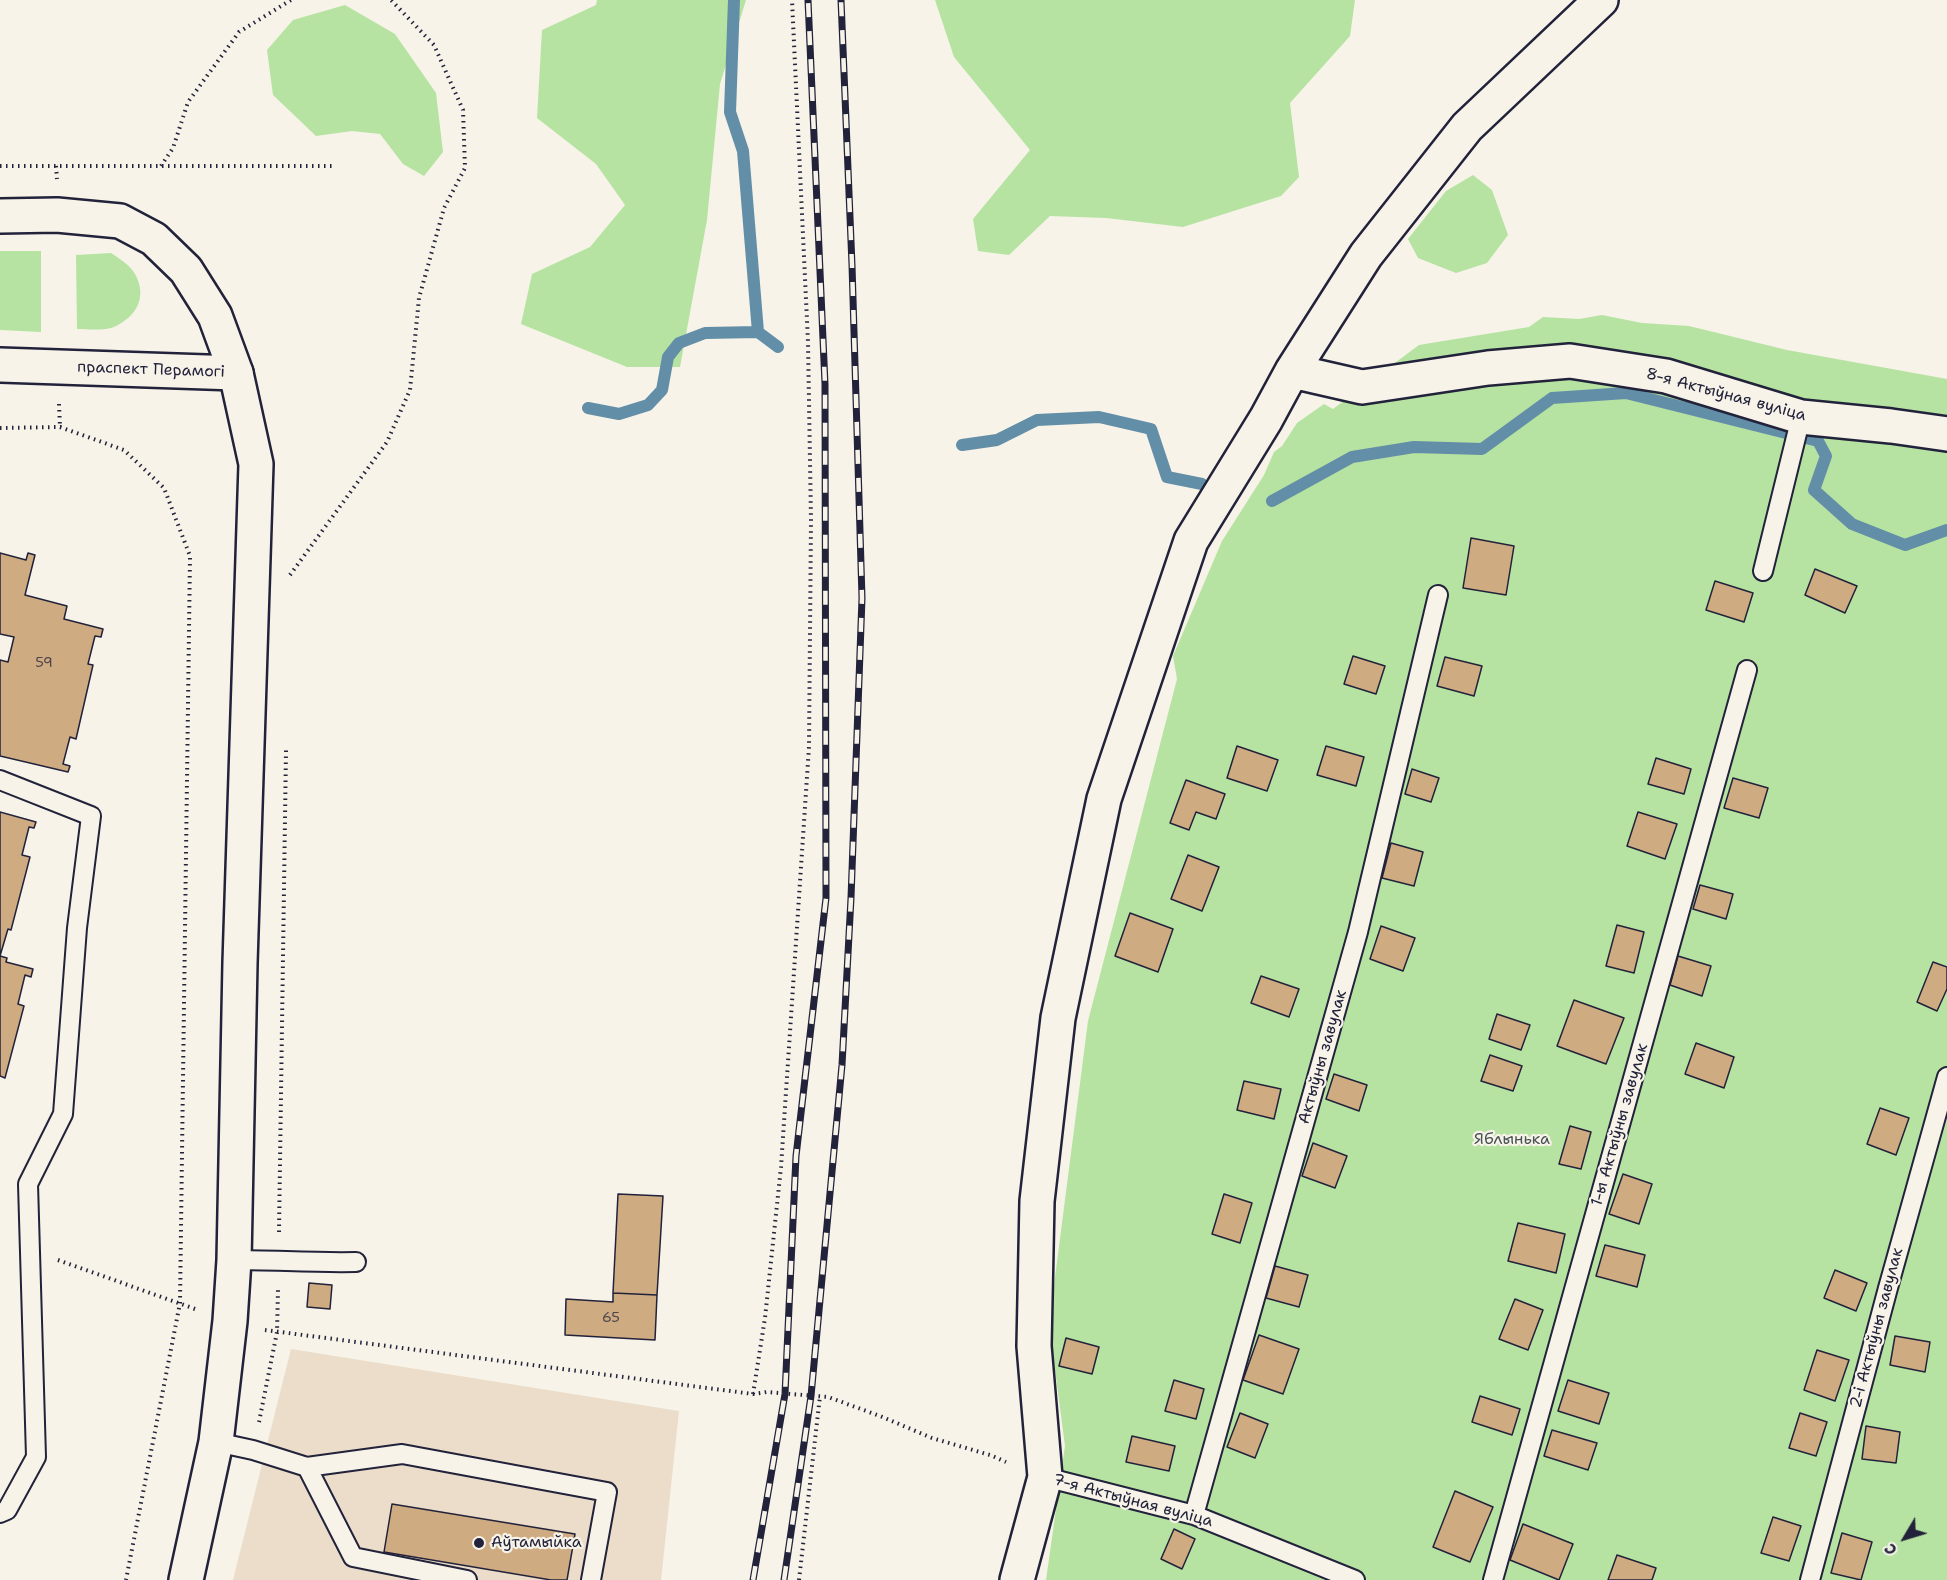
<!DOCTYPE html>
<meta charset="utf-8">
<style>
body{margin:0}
#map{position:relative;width:1947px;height:1580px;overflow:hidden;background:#f7f3e8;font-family:"Shantell Sans",sans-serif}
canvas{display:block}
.north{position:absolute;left:1875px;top:1508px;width:60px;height:60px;-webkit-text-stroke:4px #f7f3e8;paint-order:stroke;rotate:232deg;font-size:16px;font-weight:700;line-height:24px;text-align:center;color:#22223b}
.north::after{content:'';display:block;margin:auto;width:21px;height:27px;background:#22223b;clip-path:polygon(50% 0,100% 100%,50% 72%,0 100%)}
</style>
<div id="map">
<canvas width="1947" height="1580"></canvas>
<div class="north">С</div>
</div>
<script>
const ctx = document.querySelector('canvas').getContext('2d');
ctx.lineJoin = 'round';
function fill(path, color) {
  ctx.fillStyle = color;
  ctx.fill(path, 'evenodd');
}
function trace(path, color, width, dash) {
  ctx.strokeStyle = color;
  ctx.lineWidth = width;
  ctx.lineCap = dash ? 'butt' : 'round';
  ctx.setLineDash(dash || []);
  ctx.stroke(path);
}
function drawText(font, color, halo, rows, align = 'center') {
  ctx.font = font + ' "Shantell Sans",sans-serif';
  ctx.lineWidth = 4.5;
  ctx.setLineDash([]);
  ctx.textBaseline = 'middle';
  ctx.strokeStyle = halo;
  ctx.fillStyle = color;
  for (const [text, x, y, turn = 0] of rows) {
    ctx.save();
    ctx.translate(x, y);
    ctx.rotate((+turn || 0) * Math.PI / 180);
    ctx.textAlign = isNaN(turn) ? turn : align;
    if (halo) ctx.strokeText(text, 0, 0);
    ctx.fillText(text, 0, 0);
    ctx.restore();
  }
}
fill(new Path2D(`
 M 291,1349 L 679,1411 L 661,1580 L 233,1580 Z`), '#ebddc9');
fill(new Path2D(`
 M 597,0 L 746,0 L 720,84 L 707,220 L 680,367 L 627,367 L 521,324 L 532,274 L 590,247 L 625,205 L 596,164 L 537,118 L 542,30 L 596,5 Z
 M 935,0 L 1355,0 L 1350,36 L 1290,103 L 1299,177 L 1281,196 L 1183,227 L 1106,218 L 1050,216 L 1009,255 L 978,251 L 973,219 L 1030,150 L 954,57 Z
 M 345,5 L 395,34 L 436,93 L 443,152 L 424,176 L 403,164 L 380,134 L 352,131 L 316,136 L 273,95 L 267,50 L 293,20 Z
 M 1473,175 L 1492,190 L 1508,235 L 1487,263 L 1456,273 L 1418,258 L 1408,239 L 1446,191 Z
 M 0,251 L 41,251 L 41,332 L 0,330 Z
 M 111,253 C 120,259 130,265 135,274 C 148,297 136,317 114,327 C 104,331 88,329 77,329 L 76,255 Z
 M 1602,315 L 1642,323 L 1689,326 L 1787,350 L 1947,379 L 1947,1580 L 1046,1580 L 1065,1446 L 1049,1324 L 1088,1021 L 1177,679 L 1173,656 L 1222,541 L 1264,475 L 1274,452 L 1282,446 L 1297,423 L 1324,404 L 1333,409 L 1419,345 L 1529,327 L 1543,317 L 1579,319 Z`), '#b6e3a2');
trace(new Path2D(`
 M 734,0 L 730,112 L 743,151 L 758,332
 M 588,408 L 619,414 L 648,405 L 662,390 L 668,357 L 679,343 L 705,333 L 758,332 L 778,347
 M 962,445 L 997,440 L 1037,420 L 1099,417 L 1151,429 L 1167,477 L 1202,484
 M 1272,501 L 1352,457 L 1414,447 L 1482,449 L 1552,398 L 1626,393 L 1818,441 L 1826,456 L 1814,490 L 1852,524 L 1905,545 L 1947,530`), '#638ea7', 12);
const building = new Path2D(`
 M 1471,538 L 1514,546 L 1506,595 L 1463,588 Z
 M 0,553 L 26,560 L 28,553 L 35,555 L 25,595 L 67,606 L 64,619 L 103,629 L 101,637 L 95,636 L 88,664 L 93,665 L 76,739 L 70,737 L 63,764 L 70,766 L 68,772 L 0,756 L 0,660 L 8,662 L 14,637 L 0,634 Z
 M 1815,569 L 1857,586 L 1845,613 L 1805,595 Z
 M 1715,581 L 1753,593 L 1744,622 L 1706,610 Z
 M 1353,656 L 1385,666 L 1376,694 L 1344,684 Z
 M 1445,657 L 1482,666 L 1474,696 L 1437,686 Z
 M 1237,746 L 1278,760 L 1267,791 L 1227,778 Z
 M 1326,746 L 1364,757 L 1356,786 L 1317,775 Z
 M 1656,758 L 1691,769 L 1684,794 L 1648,784 Z
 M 1412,769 L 1439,778 L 1431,802 L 1405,794 Z
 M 1733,778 L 1768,788 L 1759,818 L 1724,808 Z
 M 1186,780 L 1225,794 L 1216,819 L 1196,812 L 1189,830 L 1170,823 Z
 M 0,812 L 36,822 L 34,828 L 29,827 L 22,855 L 30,857 L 11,930 L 8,929 L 0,956 L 7,958 L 6,962 L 33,969 L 31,977 L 25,975 L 18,1004 L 24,1006 L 5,1078 L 0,1076 Z
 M 1638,812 L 1677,824 L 1665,859 L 1627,846 Z
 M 1391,843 L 1423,852 L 1414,886 L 1382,878 Z
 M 1188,855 L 1219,867 L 1202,911 L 1171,899 Z
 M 1700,885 L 1733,894 L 1726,919 L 1693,909 Z
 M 1130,913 L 1173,929 L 1158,972 L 1115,956 Z
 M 1617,925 L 1644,932 L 1634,973 L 1606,966 Z
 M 1381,926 L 1415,938 L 1403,971 L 1370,959 Z
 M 1678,956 L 1711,966 L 1702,996 L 1670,985 Z
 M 1933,962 L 1947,967 L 1947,989 L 1937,1011 L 1917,1002 Z
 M 1261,976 L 1299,989 L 1289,1017 L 1251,1003 Z
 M 1574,1000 L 1624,1018 L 1606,1064 L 1557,1046 Z
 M 1497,1014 L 1530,1025 L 1521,1050 L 1489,1039 Z
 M 1696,1043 L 1734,1057 L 1724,1088 L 1685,1074 Z
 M 1490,1055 L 1522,1066 L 1513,1091 L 1481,1081 Z
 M 1334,1074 L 1367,1085 L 1359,1111 L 1326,1099 Z
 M 1244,1081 L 1281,1089 L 1274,1119 L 1237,1110 Z
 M 1880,1108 L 1909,1118 L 1896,1155 L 1867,1144 Z
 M 1570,1126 L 1591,1132 L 1581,1169 L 1559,1164 Z
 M 1313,1143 L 1347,1156 L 1335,1188 L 1302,1176 Z
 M 1623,1174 L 1652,1184 L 1639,1224 L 1609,1214 Z
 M 618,1194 L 663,1196 L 657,1295 L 613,1293 Z
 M 1224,1194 L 1252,1203 L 1240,1243 L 1212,1234 Z
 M 1518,1223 L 1565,1234 L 1556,1273 L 1508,1261 Z
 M 1605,1245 L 1645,1255 L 1637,1287 L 1596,1276 Z
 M 1275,1266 L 1308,1275 L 1299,1307 L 1266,1298 Z
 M 1835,1270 L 1867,1283 L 1856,1311 L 1824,1298 Z
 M 309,1283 L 332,1285 L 330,1309 L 307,1307 Z
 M 613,1293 L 657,1295 L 655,1340 L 565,1335 L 566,1299 L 613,1302 Z
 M 1515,1299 L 1543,1310 L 1528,1350 L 1499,1339 Z
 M 1259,1335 L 1299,1349 L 1283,1394 L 1243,1380 Z
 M 1895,1336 L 1930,1342 L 1925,1372 L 1890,1365 Z
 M 1066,1338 L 1099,1347 L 1092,1374 L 1059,1366 Z
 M 1817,1350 L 1849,1360 L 1835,1401 L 1804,1390 Z
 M 1174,1380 L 1204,1389 L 1196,1419 L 1165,1411 Z
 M 1568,1380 L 1609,1393 L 1599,1424 L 1558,1411 Z
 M 1480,1396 L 1520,1409 L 1512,1435 L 1472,1422 Z
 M 1240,1413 L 1268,1424 L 1255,1458 L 1227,1447 Z
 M 1800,1413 L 1827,1422 L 1816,1456 L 1789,1448 Z
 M 1866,1426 L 1900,1432 L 1896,1463 L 1862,1459 Z
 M 1552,1430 L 1597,1443 L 1588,1470 L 1544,1456 Z
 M 1132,1436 L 1175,1446 L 1169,1471 L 1126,1462 Z
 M 1455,1491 L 1493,1507 L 1470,1562 L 1433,1547 Z
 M 392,1504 L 575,1534 L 567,1580 L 551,1580 L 384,1552 Z
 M 1773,1517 L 1801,1526 L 1789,1561 L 1761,1553 Z
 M 1523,1524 L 1573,1544 L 1559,1580 L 1510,1560 Z
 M 1174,1529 L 1195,1539 L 1182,1569 L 1161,1559 Z
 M 1842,1533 L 1872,1542 L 1861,1580 L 1831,1573 Z
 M 1617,1555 L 1656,1568 L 1652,1580 L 1608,1580 Z`);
fill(building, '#ceab81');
trace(building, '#22223b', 1.5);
const service = new Path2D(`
 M 1763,571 L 1801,417
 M 0,780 L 91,816 L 77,928 L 63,1114 L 28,1184 L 36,1457 L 7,1510 L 0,1513
 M 234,1260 C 275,1260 315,1263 356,1262
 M 216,1442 L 253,1450 L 307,1467 L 402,1454 L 607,1492 L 591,1580
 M 307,1467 L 353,1557 L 467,1580
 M 1045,1477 L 1194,1515 L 1355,1580
 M 1194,1515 L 1358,932 L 1438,595
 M 1493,1580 L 1747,670
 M 1810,1580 L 1888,1288 L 1947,1077`);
const minor = new Path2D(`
 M 1292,371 L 1362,387 L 1488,368 L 1570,361 L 1666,376 L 1801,417 L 1891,426 L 1947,434
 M 186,1580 L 216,1442 L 230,1321 L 234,1260 L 240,963 L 256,464 L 236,373
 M 1017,1580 L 1045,1477 L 1034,1346 L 1037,1201 L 1058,1018 L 1104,799 L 1191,541 L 1266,419 L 1292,371 L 1366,255 L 1467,127 L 1601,0`);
const tertiary = new Path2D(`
 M 0,216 L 57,215 L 120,221 L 154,239 L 186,270 L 215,316 L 236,373 L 0,365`);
trace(service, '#22223b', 22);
trace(minor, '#22223b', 38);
trace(tertiary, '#22223b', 38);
trace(new Path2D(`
 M 0,166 L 332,166
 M 56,166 L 57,179
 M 161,166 L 173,148 L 188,102 L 239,32 L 291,0
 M 59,404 L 60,427
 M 0,428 L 60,427 L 124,450 L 164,488 L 190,556 L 180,1303 L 126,1580
 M 290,575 L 387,442 L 410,390 L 419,298 L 444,208 L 465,168 L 463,110 L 434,45 L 391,0
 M 279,1232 L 286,750
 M 58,1260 L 195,1309
 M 265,1330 L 753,1394 L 767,1392 L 828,1397 L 880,1416 L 932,1438 L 990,1455 L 1006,1462
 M 753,1394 L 765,1318 L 781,1167 L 809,747 L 811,520 L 808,342 L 792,0
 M 259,1422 L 277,1332 L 278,1290
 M 799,1580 L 820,1396`), '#22223b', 4, [1.5, 4.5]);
trace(service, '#f7f3e8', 18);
trace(minor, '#f7f3e8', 33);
trace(tertiary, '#f7f3e8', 33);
const rail = new Path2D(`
 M 753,1580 L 785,1394 L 796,1156 L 826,898 L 825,384 L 808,0
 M 784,1580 L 811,1396 L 842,1065 L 851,898 L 862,598 L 852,265 L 841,0`);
trace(rail, '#22223b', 7);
trace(rail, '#f7f3e8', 4.5, [14]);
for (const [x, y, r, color] of [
 [479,1543,6,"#22223b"]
]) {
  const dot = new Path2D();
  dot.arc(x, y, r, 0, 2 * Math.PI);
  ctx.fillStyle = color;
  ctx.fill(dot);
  trace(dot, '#f7f3e8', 2);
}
drawText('14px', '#4d444c', null, [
 ["59",44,663],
 ["65",611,1318]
]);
drawText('16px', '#22223b', '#f7f3e8', [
 ["праспект Перамогі",151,370,2],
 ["8-я Актыўная вуліца",1726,395,15],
 ["Актыўны завулак",1323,1057,-74],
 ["1-ы Актыўны завулак",1620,1125,-74],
 ["2-і Актыўны завулак",1877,1328,-75],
 ["7-я Актыўная вуліца",1133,1501,15]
]);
drawText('16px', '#475255', '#f7f3e8', [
 ["Яблынька",1512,1140]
]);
drawText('16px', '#22223b', '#f7f3e8', [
 ["Аўтамыйка",491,1543]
], 'left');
</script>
